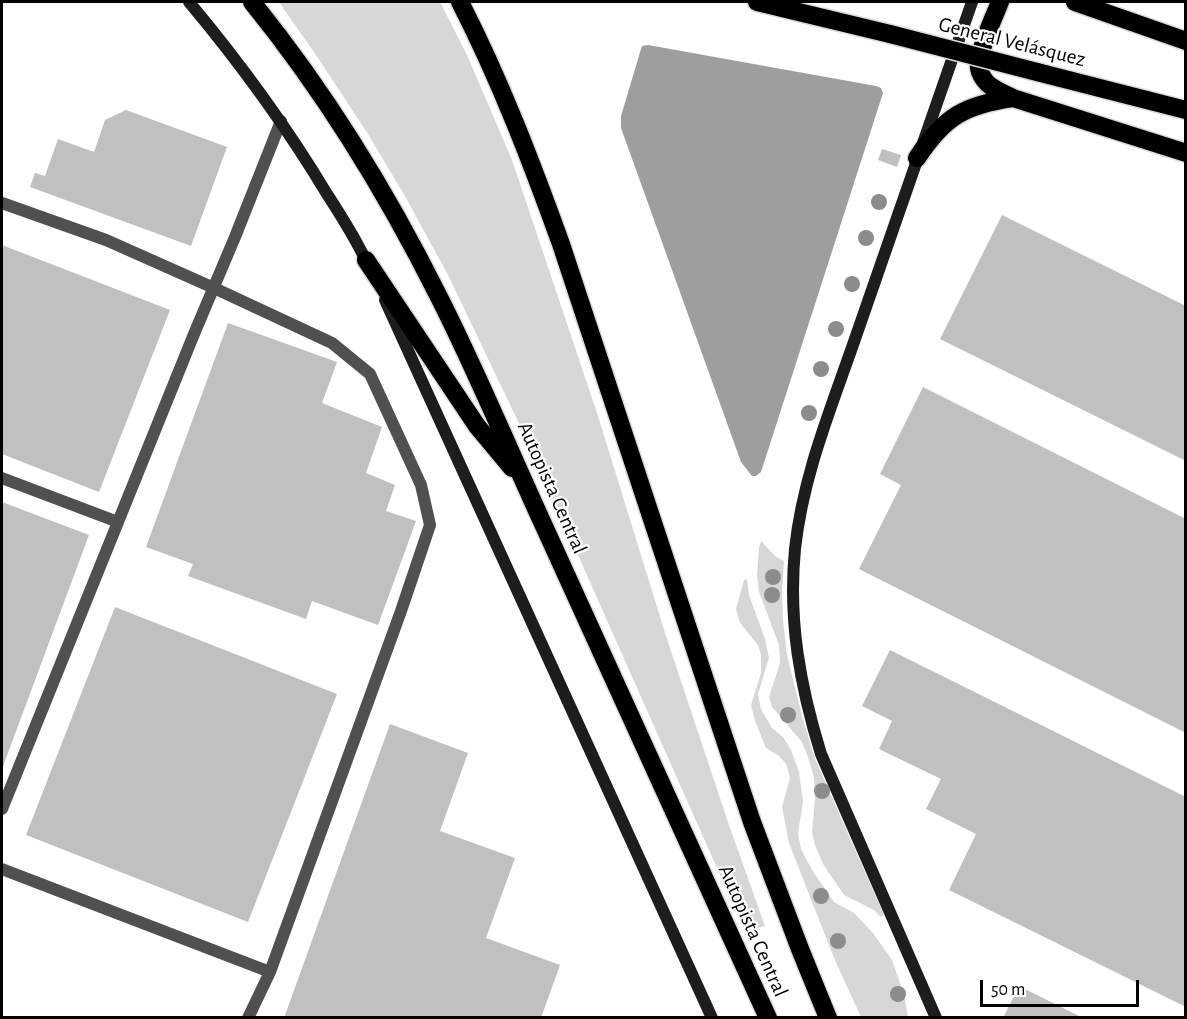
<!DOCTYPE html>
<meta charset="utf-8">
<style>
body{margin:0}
#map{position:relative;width:1187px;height:1019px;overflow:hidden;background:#fff;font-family:"Alegreya Sans",sans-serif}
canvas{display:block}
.frame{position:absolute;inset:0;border:3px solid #000;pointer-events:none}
.scale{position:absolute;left:980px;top:980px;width:159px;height:27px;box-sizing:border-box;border:3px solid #000;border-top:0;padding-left:8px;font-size:18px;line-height:21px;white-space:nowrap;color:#000;-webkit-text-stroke:4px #fff;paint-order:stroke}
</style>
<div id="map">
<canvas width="1187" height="1019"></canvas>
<div class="frame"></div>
<div class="scale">50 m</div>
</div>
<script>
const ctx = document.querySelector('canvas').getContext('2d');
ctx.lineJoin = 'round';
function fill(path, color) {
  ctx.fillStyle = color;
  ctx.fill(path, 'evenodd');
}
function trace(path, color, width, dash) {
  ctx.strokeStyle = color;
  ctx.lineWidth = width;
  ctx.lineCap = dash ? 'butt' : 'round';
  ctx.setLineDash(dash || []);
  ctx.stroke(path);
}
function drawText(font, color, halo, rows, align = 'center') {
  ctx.font = font + ' "Alegreya Sans",sans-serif';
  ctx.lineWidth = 4.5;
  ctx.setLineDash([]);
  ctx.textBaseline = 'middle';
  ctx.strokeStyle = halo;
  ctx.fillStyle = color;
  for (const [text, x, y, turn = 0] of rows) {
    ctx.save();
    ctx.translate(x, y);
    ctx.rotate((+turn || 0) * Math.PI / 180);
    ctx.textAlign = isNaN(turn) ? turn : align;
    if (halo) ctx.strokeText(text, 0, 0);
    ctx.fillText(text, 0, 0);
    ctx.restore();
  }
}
fill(new Path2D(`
 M 279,2 L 440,2 L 467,55 L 512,160 L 598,416 L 666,636 L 729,825 L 765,926 L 745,931 L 526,438 L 448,275 L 406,198 L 368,134 L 318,58 Z
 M 761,541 L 776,557 L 784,561 L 782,591 L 783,620 L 787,655 L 802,716 L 815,759 L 884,915 L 881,917 L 874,910 L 844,895 L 823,864 L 815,845 L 812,832 L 815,798 L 814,778 L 808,757 L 802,742 L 772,707 L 769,697 L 780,663 L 779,645 L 759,592 L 757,574 L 759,548 Z
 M 747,579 L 749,595 L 765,639 L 769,658 L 758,694 L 761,709 L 772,728 L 783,737 L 791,750 L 799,772 L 803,802 L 798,833 L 801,849 L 812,870 L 834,902 L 854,913 L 873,933 L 892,960 L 904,995 L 908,1017 L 861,1017 L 834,958 L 789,843 L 782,807 L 790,778 L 786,764 L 779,756 L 766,748 L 755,721 L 751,705 L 761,673 L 761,655 L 758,645 L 740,623 L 736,609 L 744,580 Z`), '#d7d7d7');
fill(new Path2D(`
 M 648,45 L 876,86 L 881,88 L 883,93 L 761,472 L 756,476 L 752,476 L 741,462 L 621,128 L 621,116 L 641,49 L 642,46 Z`), '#9e9e9e');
fill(new Path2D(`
 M 126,110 L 227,147 L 191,246 L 30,187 L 35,173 L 45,176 L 58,139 L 94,152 L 105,120 Z
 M 882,149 L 901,155 L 897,167 L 878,160 Z
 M 1002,215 L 1186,306 L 1186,461 L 940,339 Z
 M 2,245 L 170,310 L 99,492 L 2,454 Z
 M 228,323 L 337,362 L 322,403 L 382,427 L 366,473 L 395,485 L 386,511 L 416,521 L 378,625 L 312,601 L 306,619 L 188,576 L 193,564 L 146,547 Z
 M 923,387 L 1186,519 L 1186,733 L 859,569 L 901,485 L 880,474 Z
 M 2,502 L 89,535 L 2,769 Z
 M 115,607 L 337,694 L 248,922 L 26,835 Z
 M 890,650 L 1186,797 L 1186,1007 L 949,890 L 976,834 L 926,809 L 941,779 L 879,749 L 892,721 L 862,706 Z
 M 390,724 L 468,753 L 440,831 L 515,858 L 486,938 L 560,965 L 541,1018 L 284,1018 Z
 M 1019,986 L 1083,1018 L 1003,1018 Z`), '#c0c0c0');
const highway = new Path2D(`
 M 252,2 C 325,92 387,193 439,297 C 477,372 509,450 544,526 C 619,690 694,854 768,1018
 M 460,2 C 500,80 531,161 561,244 L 752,822 L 800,949 L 828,1018
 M 757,2 L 890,34
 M 1000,2 C 994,17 977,53 979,68 C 980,74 984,80 988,84 C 995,90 1005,94 1013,98 L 1186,153
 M 1075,2 L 1186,41
 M 1037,72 L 1186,110
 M 917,158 C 944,117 964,105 1013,98
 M 366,260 L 477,426 L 512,468`);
trace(highway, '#dbdbdb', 21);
trace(new Path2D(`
 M 2,203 L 106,240 L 214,288 L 332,343 L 370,374 L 421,485 L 430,525 L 401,611 L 270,972 L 248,1018
 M 2,478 L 118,522
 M 2,809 L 194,334 L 235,237 L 281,121
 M 2,869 L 270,972`), '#505050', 12);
trace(new Path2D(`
 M 189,2 C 240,63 286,126 327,194 C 342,217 357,241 368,265
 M 385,300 L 712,1018
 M 936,1018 L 821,754 C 800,686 788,620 795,549 C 803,474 832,406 856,336 C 894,224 933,113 972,2`), '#1d1d1d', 12);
trace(highway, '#000', 18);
const highwayBridge = new Path2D(`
 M 890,34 L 1037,72`);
trace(highwayBridge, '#dbdbdb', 21, []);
trace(highwayBridge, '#000', 18);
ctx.fillStyle = '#8c8c8c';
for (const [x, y] of [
 [879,202],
 [866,238],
 [852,284],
 [836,329],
 [821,369],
 [809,413],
 [773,577],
 [772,595],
 [788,715],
 [822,791],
 [821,896],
 [838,941],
 [898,994]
]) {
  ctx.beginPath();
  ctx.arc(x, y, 8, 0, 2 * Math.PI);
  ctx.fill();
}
drawText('21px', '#000', '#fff', [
 ["General Velásquez",1012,42,14],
 ["Autopista Central",552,488,66],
 ["Autopista Central",753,931,66]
]);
</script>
